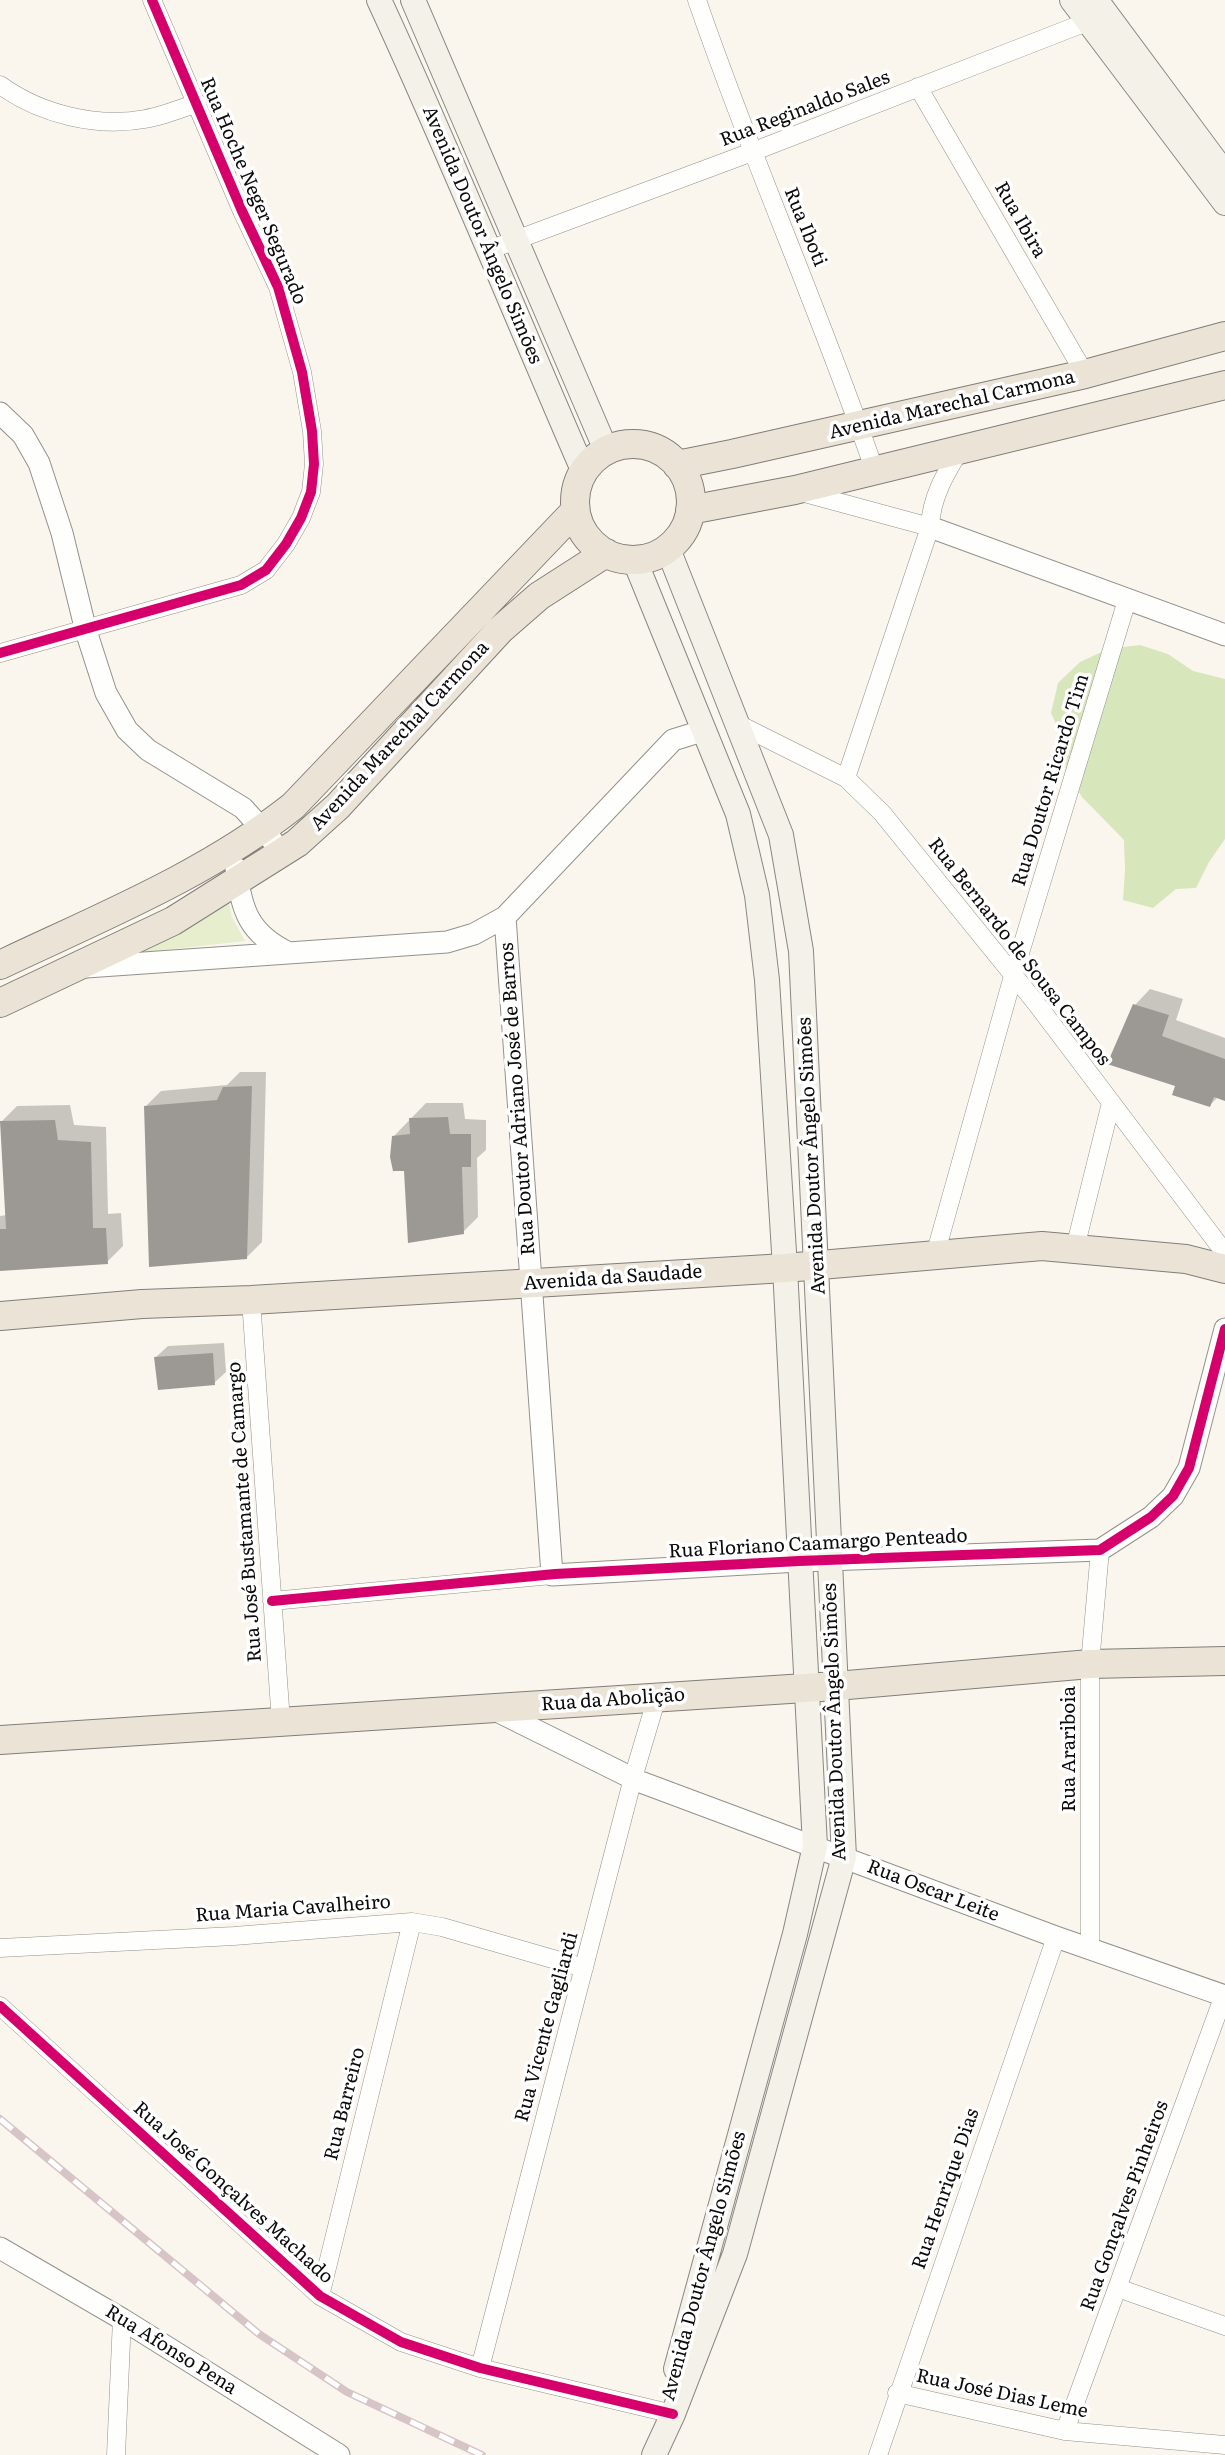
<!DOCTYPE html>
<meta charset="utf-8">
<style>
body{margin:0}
canvas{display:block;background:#faf6ee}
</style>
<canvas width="1225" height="2455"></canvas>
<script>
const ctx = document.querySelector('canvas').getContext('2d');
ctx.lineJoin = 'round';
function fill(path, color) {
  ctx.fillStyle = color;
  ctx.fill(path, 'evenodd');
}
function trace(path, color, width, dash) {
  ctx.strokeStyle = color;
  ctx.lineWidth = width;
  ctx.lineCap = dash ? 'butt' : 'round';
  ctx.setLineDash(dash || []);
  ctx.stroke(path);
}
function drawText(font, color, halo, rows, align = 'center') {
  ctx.font = font + ' Literata,serif';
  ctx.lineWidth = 7;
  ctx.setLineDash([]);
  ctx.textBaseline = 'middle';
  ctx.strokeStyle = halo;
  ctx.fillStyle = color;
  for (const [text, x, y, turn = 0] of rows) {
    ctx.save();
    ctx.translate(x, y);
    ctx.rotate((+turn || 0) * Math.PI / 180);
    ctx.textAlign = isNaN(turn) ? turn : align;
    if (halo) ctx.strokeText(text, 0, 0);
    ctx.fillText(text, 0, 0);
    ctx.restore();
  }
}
fill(new Path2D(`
 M 229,903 L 232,917 L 245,941 L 128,954 Z`), '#e6eece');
fill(new Path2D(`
 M 1140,645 L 1168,654 L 1193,671 L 1225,679 L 1225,839 L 1209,862 L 1196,888 L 1176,889 L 1153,908 L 1123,900 L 1125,870 L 1124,840 L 1082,797 L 1066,771 L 1064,741 L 1051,713 L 1058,683 L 1080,662 L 1108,649 Z`), '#d8e6bc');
fill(new Path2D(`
 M 1150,989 L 1183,999 L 1176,1020 L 1225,1038 L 1225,1099 L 1218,1097 L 1210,1105 L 1178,1085 L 1135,1005 Z
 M 240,1072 L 266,1072 L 262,1242 L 246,1258 L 146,1106 L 161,1091 L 227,1085 Z
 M 426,1103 L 463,1103 L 465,1119 L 486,1120 L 486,1150 L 477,1158 L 478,1217 L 463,1232 L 406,1169 L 393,1137 Z
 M 70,1105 L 74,1125 L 106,1127 L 108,1214 L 121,1213 L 123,1246 L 107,1262 L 0,1269 L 0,1216 L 7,1215 L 1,1122 L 17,1106 Z
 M 224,1343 L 226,1372 L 214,1383 L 156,1357 L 168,1346 Z`), '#0003');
fill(new Path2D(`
 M 1133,1004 L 1169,1015 L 1162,1036 L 1225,1059 L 1225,1101 L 1214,1097 L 1210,1107 L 1172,1095 L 1175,1086 L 1107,1064 Z
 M 252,1086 L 247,1259 L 149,1267 L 144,1106 L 217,1100 L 223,1087 Z
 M 448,1117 L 450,1134 L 471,1134 L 471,1167 L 462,1167 L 464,1234 L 408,1243 L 404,1171 L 393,1171 L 390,1157 L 392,1136 L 410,1134 L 409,1118 Z
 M 55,1120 L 58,1140 L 91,1142 L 93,1228 L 106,1228 L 108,1264 L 0,1271 L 0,1229 L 6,1229 L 0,1121 Z
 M 213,1353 L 215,1385 L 158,1390 L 154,1357 Z`), '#9c9995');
const minor = new Path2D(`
 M 697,0 C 751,158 820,311 874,469
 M 0,85 C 40,114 96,128 145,119 C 162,116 180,109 197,103
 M 918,87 L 1085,374
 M 489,250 L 752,152 L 1097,18
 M 801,492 L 930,527
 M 0,653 L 241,585 L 266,570 L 286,544 L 301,518 L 311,492 L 314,464 L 312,431 L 302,372 L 278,287 L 242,211 L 152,0
 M 738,724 L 846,778 L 882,813 L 1036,1003 L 1225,1253
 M 846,778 L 930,527 C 931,497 946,473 961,448
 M 1075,1248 L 1111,1103
 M 935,1255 L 1013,976 L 1127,600
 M 251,1300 L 281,1722
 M 272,1601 L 552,1575
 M 0,1948 L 234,1936 L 412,1922 L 442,1927 L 584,1968
 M 1090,1949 L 1090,1664 L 1100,1550
 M 0,2006 L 320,2296 L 401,2342 L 480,2368 L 673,2414
 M 1118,2288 L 1225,2326
 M 320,2296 L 412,1922
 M 480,2368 L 633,1778 L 657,1697
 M 897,2393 L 1065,2431 L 1225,2445
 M 1065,2431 L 1224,1995
 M 116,2455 L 122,2319
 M 878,2455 L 1056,1937`);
const tertiary = new Path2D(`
 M 0,413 L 23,435 L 39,463 L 62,533 L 86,631 L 106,693 L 127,730 L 148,750 L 243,808 L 272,840
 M 930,527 L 1225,635
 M 236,868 C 241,910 249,934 289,953
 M 505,917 L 552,1575 L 799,1561 L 1100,1550 L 1151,1517 L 1173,1496 L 1189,1468 L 1225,1329
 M 86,967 L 447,942 L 474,934 L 505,917 L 673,740 L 705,730
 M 493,1709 L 638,1781 L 1056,1937 L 1225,1996
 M 0,2248 L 122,2319 L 339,2455`);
const secondary = new Path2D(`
 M 379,0 C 451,155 515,314 583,470
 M 413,0 L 606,450
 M 1072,0 L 1225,203
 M 1096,0 L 1225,174
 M 635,561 L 738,814 L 757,895 L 767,980 L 785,1268 L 815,1846 L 795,1934 L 676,2369
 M 654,2455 L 673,2414 L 735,2254 L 844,1857 L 801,951 L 781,835 L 668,549`);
const primary = new Path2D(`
 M575 502a58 58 0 1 1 116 0a58 58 0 1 1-116 0Z
 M 677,465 L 732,454 L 1085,374 L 1225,336
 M 690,510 L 795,490 L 1225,385
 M 0,965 C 99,918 206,875 293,806 L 575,511
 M 0,1003 L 173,921 L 297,843 L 338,806 L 500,630 L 539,596 L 606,553
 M 0,1316 L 142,1304 L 251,1300 L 785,1268 L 1042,1246 L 1186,1259 L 1225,1269
 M 0,1740 L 836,1686 L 1090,1664 L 1225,1661`);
trace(minor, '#93918d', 19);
trace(tertiary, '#93918d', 23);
trace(secondary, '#898784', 26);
trace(primary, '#807e7a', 30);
trace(minor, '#fefefc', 18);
trace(tertiary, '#fefefc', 21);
trace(secondary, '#f4f1e8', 24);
trace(primary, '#ece3d7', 28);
const rail = new Path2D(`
 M 0,2119 L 259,2334 L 347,2392 L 482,2455`);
trace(rail, '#d6c4c6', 8);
trace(rail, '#fff', 5, [16]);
trace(new Path2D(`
 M 0,653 L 241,585 L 266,570 L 286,544 L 301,518 L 311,492 L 314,464 L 312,431 L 302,372 L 278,287 L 242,211 L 152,0
 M 272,1601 L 555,1574 L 799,1561 L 1100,1550 L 1151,1517 L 1173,1496 L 1189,1468 L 1225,1329
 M 0,2006 L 320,2296 L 401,2342 L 480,2368 L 673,2414`), '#d6006c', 10);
drawText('19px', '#0b0b0b', '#fff', [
 ["Rua Reginaldo Sales",805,109,-21],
 ["Rua Hoche Neger Segurado",253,191,67],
 ["Rua Ibira",1020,220,60],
 ["Rua Iboti",805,227,68],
 ["Avenida Doutor Ângelo Simões",482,235,67],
 ["Avenida Marechal Carmona",952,405,-13],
 ["Avenida Marechal Carmona",400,736,-47],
 ["Rua Doutor Ricardo Tim",1051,780,-73],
 ["Rua Bernardo de Sousa Campos",1019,952,52],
 ["Rua Doutor Adriano José de Barros",518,1099,-94],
 ["Avenida Doutor Ângelo Simões",812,1156,-93],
 ["Avenida da Saudade",613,1278,-4],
 ["Rua José Bustamante de Camargo",245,1512,-94],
 ["Rua Floriano Caamargo Penteado",818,1544,-3],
 ["Rua da Abolição",613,1700,-4],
 ["Avenida Doutor Ângelo Simões",835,1722,-92],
 ["Rua Arariboia",1069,1749,-90],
 ["Rua Oscar Leite",933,1891,21],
 ["Rua Maria Cavalheiro",293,1909,-4],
 ["Rua Vicente Gagliardi",547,2027,-75],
 ["Rua Barreiro",345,2104,-76],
 ["Rua Henrique Dias",946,2189,-71],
 ["Rua José Gonçalves Machado",233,2193,42],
 ["Rua Gonçalves Pinheiros",1125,2206,-70],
 ["Avenida Doutor Ângelo Simões",704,2266,-75],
 ["Rua Afonso Pena",171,2350,32],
 ["Rua José Dias Leme",1002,2394,12]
]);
</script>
